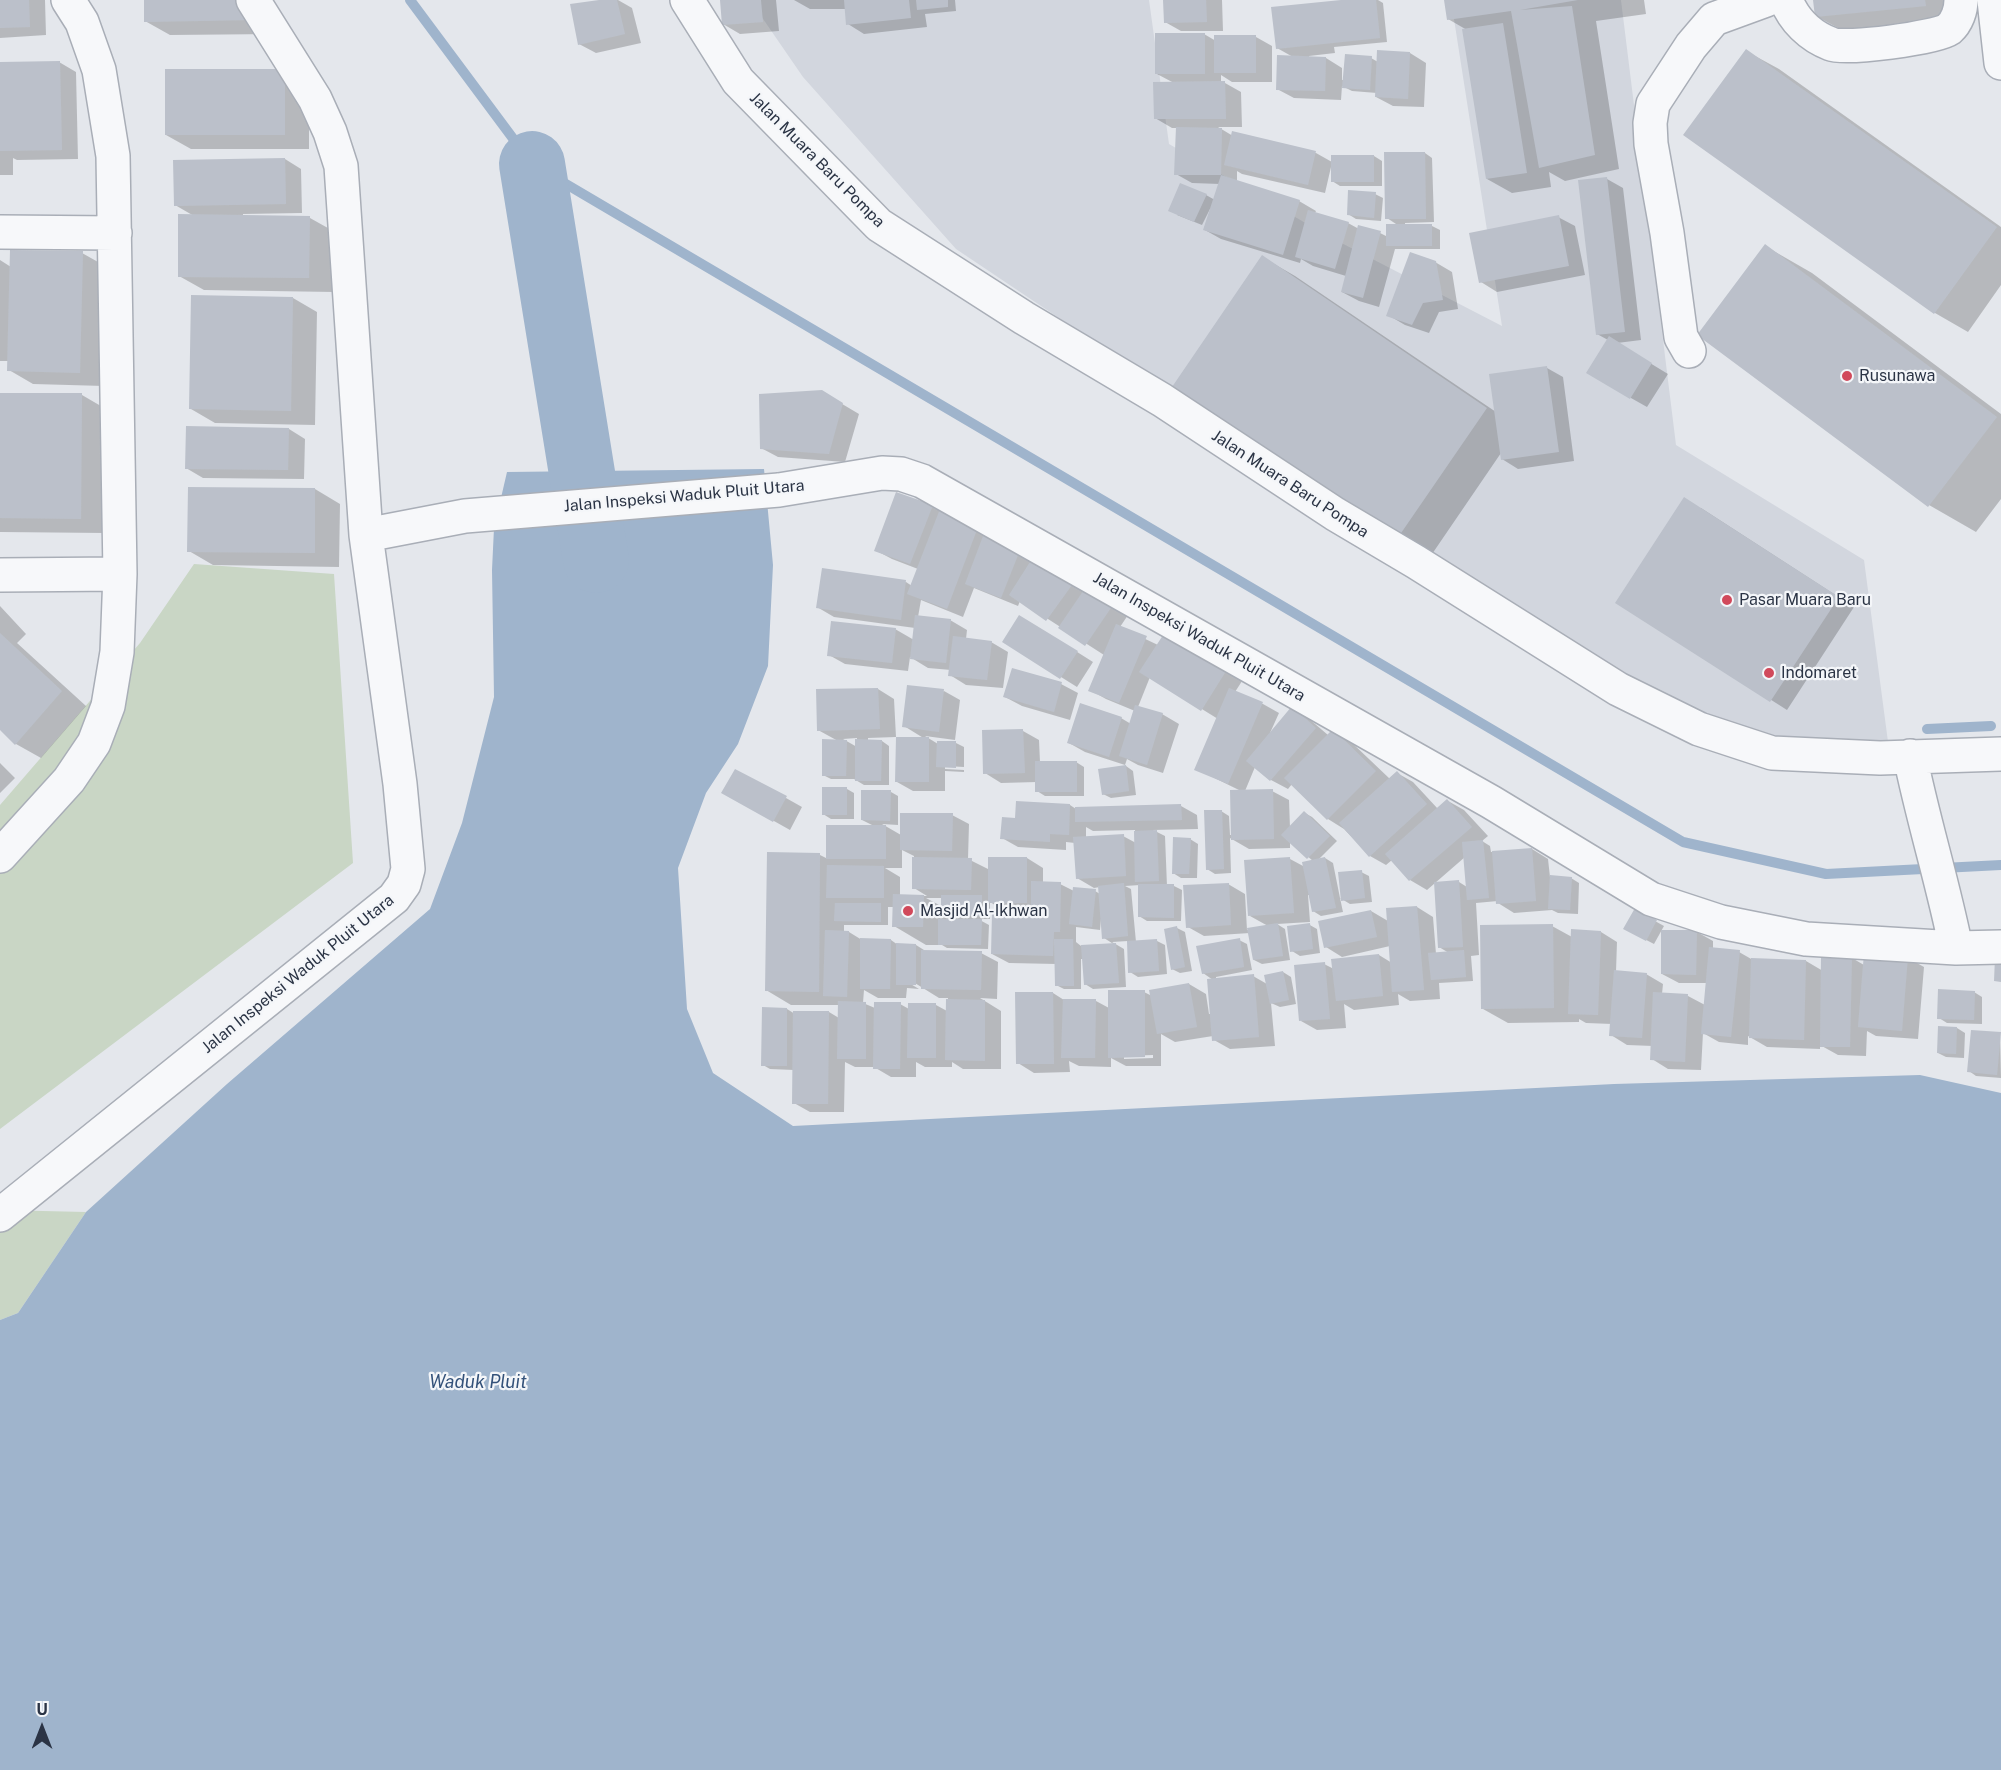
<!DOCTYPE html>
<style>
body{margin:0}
#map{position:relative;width:2001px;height:1770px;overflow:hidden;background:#e4e7ec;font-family:"Public Sans",sans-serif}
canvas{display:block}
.north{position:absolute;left:12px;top:1698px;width:60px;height:60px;-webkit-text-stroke:4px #f4f6f9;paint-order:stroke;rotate:0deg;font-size:16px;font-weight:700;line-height:24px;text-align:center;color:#2b3445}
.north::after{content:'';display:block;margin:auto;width:21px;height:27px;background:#2b3445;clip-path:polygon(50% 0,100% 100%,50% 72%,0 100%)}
</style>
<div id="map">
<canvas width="2001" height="1770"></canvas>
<div class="north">U</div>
</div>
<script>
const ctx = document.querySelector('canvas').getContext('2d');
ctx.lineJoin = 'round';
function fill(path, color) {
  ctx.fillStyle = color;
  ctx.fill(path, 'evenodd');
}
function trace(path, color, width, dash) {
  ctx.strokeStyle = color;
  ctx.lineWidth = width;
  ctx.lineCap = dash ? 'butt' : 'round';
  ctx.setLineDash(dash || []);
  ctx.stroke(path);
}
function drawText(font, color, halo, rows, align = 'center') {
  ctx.font = font + ' "Public Sans",sans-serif';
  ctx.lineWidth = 4.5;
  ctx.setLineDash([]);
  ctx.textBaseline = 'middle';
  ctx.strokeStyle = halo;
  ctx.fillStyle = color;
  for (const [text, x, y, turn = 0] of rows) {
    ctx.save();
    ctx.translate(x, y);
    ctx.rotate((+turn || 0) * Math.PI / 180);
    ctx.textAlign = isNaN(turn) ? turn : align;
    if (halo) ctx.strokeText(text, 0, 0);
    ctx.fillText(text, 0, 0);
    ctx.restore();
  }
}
fill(new Path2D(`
 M 750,0 L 1149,0 L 1169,144 L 1328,236 L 1502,326 L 1451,0 L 1621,0 L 1676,445 L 1864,560 L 1890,757 L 1774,748 L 1649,698 L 1347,511 L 956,249 L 803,77 Z`), '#d2d6de');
fill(new Path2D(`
 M 194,564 L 334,574 L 353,863 L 0,1129 L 0,805 L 140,643 Z
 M 0,1210 L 86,1212 L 18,1313 L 0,1320 Z`), '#c9d6c5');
fill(new Path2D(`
 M 764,469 L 773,565 L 768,666 L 738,744 L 706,793 L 678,868 L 687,1009 L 713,1073 L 793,1126 L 1614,1084 L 1920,1075 L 2001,1093 L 2001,1770 L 0,1770 L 0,1320 L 18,1313 L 86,1212 L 227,1084 L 430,909 L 462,823 L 494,697 L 492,570 L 494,528 L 507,472 Z`), '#9fb4cc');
fill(new Path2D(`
 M 0,0 L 45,0 L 46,35 L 0,38 Z
 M 145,0 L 253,0 L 277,34 L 170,35 L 145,21 Z
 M 608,0 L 618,0 L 632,8 L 641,43 L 596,53 L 579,44 Z
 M 721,0 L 776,0 L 779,31 L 740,34 L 723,24 Z
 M 794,0 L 955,0 L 956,11 L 925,14 L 927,27 L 864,34 L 848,24 L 846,9 L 810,9 Z
 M 1164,0 L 1222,0 L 1223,31 L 1181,31 L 1165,22 Z
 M 1357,0 L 1378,0 L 1383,3 L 1387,42 L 1334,47 L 1335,53 L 1309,56 L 1309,58 L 1326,58 L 1342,68 L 1342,80 L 1344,80 L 1371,58 L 1378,62 L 1410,53 L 1426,63 L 1424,107 L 1393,106 L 1376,97 L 1377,93 L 1352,91 L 1342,86 L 1341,100 L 1294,98 L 1277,89 L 1293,57 L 1277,48 Z
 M 1445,0 L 1644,0 L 1646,14 L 1596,21 L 1619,169 L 1565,181 L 1549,172 L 1551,187 L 1512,193 L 1487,179 L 1467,30 L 1448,19 Z
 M 1815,0 L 1956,0 L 1958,24 L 1849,34 L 1816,16 Z
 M 1204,34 L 1216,41 L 1256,37 L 1272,46 L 1272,82 L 1232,82 L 1221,75 L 1221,83 L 1225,83 L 1241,92 L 1242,127 L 1218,127 L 1233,136 L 1233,133 L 1316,153 L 1332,162 L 1374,156 L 1382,161 L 1382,186 L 1340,186 L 1332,181 L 1331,167 L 1325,193 L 1242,174 L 1237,171 L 1237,182 L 1299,201 L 1316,211 L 1315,213 L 1348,223 L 1359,229 L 1380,233 L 1388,237 L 1399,226 L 1387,218 L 1425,153 L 1432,158 L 1434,222 L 1405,223 L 1405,226 L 1432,226 L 1440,230 L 1440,249 L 1395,249 L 1379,307 L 1359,301 L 1342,292 L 1346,276 L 1313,266 L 1301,259 L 1300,263 L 1221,239 L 1205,230 L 1212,209 L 1210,209 L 1202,225 L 1177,215 L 1206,195 L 1215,200 L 1220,184 L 1192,183 L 1176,174 L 1177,128 L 1172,128 L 1155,118 L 1174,83 L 1157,74 Z
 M 1746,51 L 1779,69 L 2001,227 L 2001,285 L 1968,332 L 1935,313 L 1685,135 Z
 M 59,62 L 76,72 L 78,159 L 17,160 L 13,158 L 13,175 L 0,175 L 0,63 Z
 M 285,71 L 309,85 L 309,149 L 191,149 L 166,135 Z
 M 285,159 L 301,169 L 302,213 L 243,214 L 243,217 L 310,218 L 335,232 L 334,292 L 204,290 L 179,276 L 194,216 L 175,205 Z
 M 1607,179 L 1623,188 L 1641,340 L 1617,343 L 1668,374 L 1647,407 L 1631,398 L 1608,340 L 1597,334 Z
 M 1375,194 L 1383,198 L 1381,221 L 1356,219 L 1348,214 Z
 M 1558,217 L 1575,226 L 1585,275 L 1497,292 L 1481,282 Z
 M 1765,246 L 1812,273 L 2001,414 L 2001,499 L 1976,532 L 1929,505 Z
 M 82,253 L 107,267 L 104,386 L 33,384 L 9,370 L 9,361 L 0,361 L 0,260 L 11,267 Z
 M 1262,257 L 1295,276 L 1496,412 L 1547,368 L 1563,377 L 1574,461 L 1518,469 L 1502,459 L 1501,453 L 1430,557 L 1397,538 Z
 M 1435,262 L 1452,272 L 1458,309 L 1439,312 L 1429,333 L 1405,325 L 1388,315 Z
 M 293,298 L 317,312 L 315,425 L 215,423 L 191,409 Z
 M 822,392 L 859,414 L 845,462 L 778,457 L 761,448 Z
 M 0,394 L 82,395 L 106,409 L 105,533 L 0,532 Z
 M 289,429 L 305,439 L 304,479 L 203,478 L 186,468 Z
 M 315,489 L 340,504 L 339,567 L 213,565 L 189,551 Z
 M 932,507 L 1132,609 L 1120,627 L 1158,645 L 1244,678 L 1235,692 L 1263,704 L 1279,713 L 1270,733 L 1292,708 L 1308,718 L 1328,735 L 1333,731 L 1349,740 L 1390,779 L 1397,773 L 1413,782 L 1438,809 L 1448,801 L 1464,810 L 1488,836 L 1482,841 L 1490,846 L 1491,852 L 1532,849 L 1548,859 L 1550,877 L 1571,878 L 1579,883 L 1578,914 L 1558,913 L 1552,910 L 1514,913 L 1498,903 L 1498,901 L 1476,903 L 1479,955 L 1471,956 L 1473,981 L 1439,983 L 1440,999 L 1410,1001 L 1398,994 L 1399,1005 L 1354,1010 L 1344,1004 L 1346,1028 L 1317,1030 L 1301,1021 L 1324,964 L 1334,969 L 1379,955 L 1392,963 L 1390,946 L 1342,957 L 1326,947 L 1371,911 L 1388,921 L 1417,907 L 1433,917 L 1436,954 L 1449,953 L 1439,947 L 1459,882 L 1467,887 L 1465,857 L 1427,890 L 1410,880 L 1392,860 L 1386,865 L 1370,856 L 1344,829 L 1328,819 L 1292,784 L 1288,789 L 1271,780 L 1255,767 L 1245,791 L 1272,791 L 1289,800 L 1290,828 L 1305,813 L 1312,817 L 1337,841 L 1318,860 L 1325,858 L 1333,863 L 1340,898 L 1342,898 L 1361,872 L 1369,876 L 1372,902 L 1350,904 L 1340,898 L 1343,912 L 1321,916 L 1313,911 L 1310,895 L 1308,895 L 1310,922 L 1277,924 L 1285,929 L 1290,960 L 1262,964 L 1254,960 L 1250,933 L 1204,936 L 1188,927 L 1228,884 L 1245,894 L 1247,930 L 1268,926 L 1250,916 L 1290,859 L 1305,867 L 1313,861 L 1290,841 L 1290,848 L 1249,849 L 1230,838 L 1231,873 L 1215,874 L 1207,869 L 1221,811 L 1229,816 L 1230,835 L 1233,835 L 1241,791 L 1196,769 L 1218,719 L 1150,677 L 1138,707 L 1162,714 L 1179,724 L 1163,773 L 1138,765 L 1127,759 L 1125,765 L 1085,752 L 1069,743 L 1121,718 L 1131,724 L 1135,711 L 1106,699 L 1090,690 L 1104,655 L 1020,601 L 1018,606 L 974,588 L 963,617 L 921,600 L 918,617 L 950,620 L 967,630 L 966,639 L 991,642 L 1008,652 L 1003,688 L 966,685 L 950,675 L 951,670 L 928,668 L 910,657 L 908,671 L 845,664 L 829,655 L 895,629 L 914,640 L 915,628 L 834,617 L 817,607 L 906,582 L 912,586 L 918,569 L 892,559 L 875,550 Z
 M 1701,508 L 1854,607 L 1787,710 L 1617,602 Z
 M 0,606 L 26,634 L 17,643 L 86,706 L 41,758 L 16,744 L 0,728 Z
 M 1036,626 L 1093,662 L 1077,687 L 1061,677 Z
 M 1061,684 L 1078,693 L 1070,720 L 1022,706 L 1005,697 Z
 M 878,689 L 894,699 L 896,737 L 868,738 L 868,741 L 882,741 L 889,746 L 889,785 L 864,785 L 854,779 L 831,779 L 823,775 L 838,741 L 818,730 ZM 857,738 L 857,747 L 843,739 Z
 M 944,691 L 960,700 L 955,740 L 925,736 L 938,744 L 956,743 L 964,747 L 964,767 L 945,766 L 945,769 L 964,770 L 964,772 L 945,771 L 945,791 L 913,791 L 897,782 L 925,739 L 904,726 Z
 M 1023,731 L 1039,740 L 1040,762 L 1076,762 L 1084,767 L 1084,796 L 1045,796 L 1037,791 L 1037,782 L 1001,783 L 985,773 Z
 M 0,763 L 15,778 L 0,793 Z
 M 1126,766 L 1133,771 L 1136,795 L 1111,798 L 1103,794 Z
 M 847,789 L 854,793 L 854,819 L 831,819 L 823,814 Z
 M 891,792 L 898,796 L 898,825 L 882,824 L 901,835 L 952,815 L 969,824 L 968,859 L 990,870 L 1027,858 L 1043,868 L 1043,883 L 1060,884 L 1074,891 L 1095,891 L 1100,894 L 1100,887 L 1094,888 L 1077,878 L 1075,843 L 1066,842 L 1066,850 L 1018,847 L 1002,838 L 1016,820 L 1017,802 L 1070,805 L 1076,809 L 1181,806 L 1197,815 L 1198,829 L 1153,830 L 1165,836 L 1167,886 L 1174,886 L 1182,890 L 1181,921 L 1147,921 L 1139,916 L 1140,885 L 1125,886 L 1131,889 L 1136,942 L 1157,941 L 1165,945 L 1167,974 L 1138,977 L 1130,972 L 1128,941 L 1112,942 L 1124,949 L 1126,987 L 1093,989 L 1085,984 L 1084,959 L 1081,959 L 1081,989 L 1064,989 L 1056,985 L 1056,964 L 1009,963 L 992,954 L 1032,916 L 1032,912 L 1006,912 L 990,902 L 990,919 L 978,919 L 989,925 L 988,949 L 947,948 L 942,945 L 926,945 L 894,926 L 894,907 L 888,907 L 888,925 L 844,925 L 844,932 L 849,932 L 862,940 L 891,940 L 898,945 L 916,945 L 924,950 L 924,952 L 981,953 L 998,962 L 997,999 L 980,998 L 1001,1011 L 1001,1069 L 963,1069 L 952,1062 L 952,1067 L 925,1067 L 916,1062 L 916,1077 L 891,1077 L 874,1067 L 855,1067 L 845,1062 L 844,1112 L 810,1112 L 794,1103 L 794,1070 L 770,1069 L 763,1065 L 787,1009 L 795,1014 L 795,1012 L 829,1012 L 839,1018 L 839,1005 L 791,1005 L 766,990 L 820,855 L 828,859 L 828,826 L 874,826 L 862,820 ZM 1086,827 L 1093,831 L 1135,830 L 1136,843 L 1123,836 L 1086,838 ZM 902,850 L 914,856 L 914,888 L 927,896 L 900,896 L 900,877 L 885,868 L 902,868 ZM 926,898 L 943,898 L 943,907 ZM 1101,919 L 1104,938 L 1115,945 L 1081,946 L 1076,942 L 1076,927 L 1100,930 ZM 910,980 L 939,998 L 948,998 L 947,1011 L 936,1005 L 909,1009 L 900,1004 L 875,1008 L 863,1003 L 864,990 L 878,998 L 906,998 L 907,988 L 919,989 L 909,983 Z
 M 786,798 L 802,807 L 790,830 L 740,802 Z
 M 1190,839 L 1198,844 L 1197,878 L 1181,878 L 1173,873 Z
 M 1635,910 L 1664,926 L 1654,944 L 1625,929 Z
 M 1308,924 L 1317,929 L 1320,953 L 1300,956 L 1292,951 Z
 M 1552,926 L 1572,937 L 1573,931 L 1601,932 L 1617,942 L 1616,972 L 1646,974 L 1663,984 L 1662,994 L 1688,996 L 1705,1005 L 1707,983 L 1679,983 L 1662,974 L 1697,932 L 1713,941 L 1713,949 L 1739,952 L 1753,960 L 1806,961 L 1823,971 L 1852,958 L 1864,965 L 1908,958 L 1924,967 L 1918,1039 L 1876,1036 L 1867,1031 L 1866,1056 L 1838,1055 L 1820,1045 L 1820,1049 L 1767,1047 L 1748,1036 L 1748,1045 L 1719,1042 L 1703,1033 L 1701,1070 L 1668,1069 L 1652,1059 L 1653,1046 L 1627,1045 L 1611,1035 L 1612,1024 L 1586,1023 L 1579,1019 L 1579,1022 L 1508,1023 L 1483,1009 Z
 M 1177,928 L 1185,932 L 1192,971 L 1180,973 L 1172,969 Z
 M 1239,940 L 1247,944 L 1252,970 L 1216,977 L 1216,979 L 1253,976 L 1267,984 L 1283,972 L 1291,977 L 1296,1004 L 1280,1007 L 1271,1003 L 1275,1046 L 1230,1049 L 1214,1040 L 1213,1036 L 1175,1042 L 1161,1034 L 1161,1066 L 1126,1066 L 1111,1058 L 1111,1067 L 1079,1066 L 1069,1061 L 1070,1072 L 1034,1073 L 1018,1063 L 1053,993 L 1064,1000 L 1096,1001 L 1109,1008 L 1144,992 L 1152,996 L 1189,984 L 1206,994 L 1209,1014 L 1212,1014 L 1213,980 L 1203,973 ZM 1153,1055 L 1153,1058 L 1124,1059 L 1124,1056 Z
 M 1974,992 L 1982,997 L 1982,1024 L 1947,1023 L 1939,1018 Z
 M 1957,1028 L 1965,1033 L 1964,1058 L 1946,1057 L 1938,1053 Z
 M 2000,1034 L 2001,1078 L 1976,1076 L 1969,1071 Z`), '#0003');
trace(new Path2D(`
 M 410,0 L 532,164 L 1683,842 L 1826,874 L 2001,865
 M 1927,729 L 1991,726`), '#9fb4cc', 10);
trace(new Path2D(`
 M 532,164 L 596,560`), '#9fb4cc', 66);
fill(new Path2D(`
 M 0,0 L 29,0 L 30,27 L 0,28 Z
 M 144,0 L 240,0 L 254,20 L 144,22 Z
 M 599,0 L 617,0 L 625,34 L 578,45 L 570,4 Z
 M 720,0 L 761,0 L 763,22 L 722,25 Z
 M 844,0 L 909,0 L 911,18 L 846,25 Z
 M 916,0 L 948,0 L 948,7 L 917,10 Z
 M 1163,0 L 1206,0 L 1207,22 L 1164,23 Z
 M 1341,0 L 1376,0 L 1380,38 L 1276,49 L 1271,7 Z
 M 1444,0 L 1578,0 L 1520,10 L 1572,6 L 1595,155 L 1539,168 L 1511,11 L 1447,20 Z
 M 1813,0 L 1925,0 L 1926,6 L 1815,17 Z
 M 1503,23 L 1527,173 L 1486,179 L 1462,29 Z
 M 1155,33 L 1205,33 L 1205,74 L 1155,74 Z
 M 1214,35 L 1256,35 L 1256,73 L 1214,73 Z
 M 1746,49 L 1997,227 L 1934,314 L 1683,135 Z
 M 1377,50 L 1410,52 L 1408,99 L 1375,97 Z
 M 1345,54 L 1372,56 L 1370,90 L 1342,88 Z
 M 1277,55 L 1326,57 L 1325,91 L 1276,90 Z
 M 60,61 L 62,150 L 0,151 L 0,62 Z
 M 165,69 L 285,69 L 285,135 L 165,135 Z
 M 1225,81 L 1226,119 L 1154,119 L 1153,82 Z
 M 1176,127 L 1222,128 L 1221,175 L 1300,200 L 1283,255 L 1203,230 L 1221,175 L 1174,175 Z
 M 1232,131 L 1316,151 L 1308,185 L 1224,165 Z
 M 1384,152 L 1425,152 L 1426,219 L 1385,219 Z
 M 1331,155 L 1374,155 L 1374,182 L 1331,182 Z
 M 285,158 L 286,204 L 174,206 L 173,160 Z
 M 1607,177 L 1625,332 L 1596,335 L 1578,180 Z
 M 1180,183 L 1207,194 L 1194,222 L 1168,211 Z
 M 1348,190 L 1376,192 L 1374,218 L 1347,215 Z
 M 1308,210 L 1349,222 L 1335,269 L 1295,257 Z
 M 178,214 L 310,216 L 309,278 L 178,277 Z
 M 1559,215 L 1569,266 L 1479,283 L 1469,233 Z
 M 1386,224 L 1432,224 L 1432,246 L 1386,246 Z
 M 1358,225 L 1381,231 L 1363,298 L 1341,292 Z
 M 1765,244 L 1997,417 L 1928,507 L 1697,335 Z
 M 10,250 L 83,251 L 80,373 L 7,371 Z
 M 1410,252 L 1436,261 L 1443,300 L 1423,303 L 1412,325 L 1386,316 Z
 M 1262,255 L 1487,408 L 1397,539 L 1172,387 Z
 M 191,295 L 293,297 L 291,411 L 189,409 Z
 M 1609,336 L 1652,363 L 1630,399 L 1586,373 Z
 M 1547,366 L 1559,452 L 1501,460 L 1489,374 Z
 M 822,390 L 843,403 L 829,454 L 760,449 L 759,394 Z
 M 0,393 L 82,393 L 81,519 L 0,518 Z
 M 186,426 L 289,428 L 288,470 L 185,469 Z
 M 188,487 L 315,488 L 315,553 L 187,552 Z
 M 896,492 L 933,505 L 910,564 L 874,551 Z
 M 1684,497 L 1839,597 L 1770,702 L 1615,603 Z
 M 942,504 L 981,519 L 947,609 L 907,594 Z
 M 985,531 L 1022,545 L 1001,598 L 965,584 Z
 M 1037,551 L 1077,578 L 1046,621 L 1009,595 Z
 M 822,568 L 906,580 L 901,620 L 816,608 Z
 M 1090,581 L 1117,599 L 1085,646 L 1058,628 Z
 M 915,615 L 951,619 L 946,663 L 910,659 Z
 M 1019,615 L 1078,651 L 1060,679 L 1002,642 Z
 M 831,621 L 896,628 L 892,663 L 827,656 Z
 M 1116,624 L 1147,636 L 1119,703 L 1088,691 Z
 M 1167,629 L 1228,668 L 1201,711 L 1139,672 Z
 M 0,633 L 62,691 L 15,745 L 0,730 Z
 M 953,636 L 992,641 L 987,680 L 948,676 Z
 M 1012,668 L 1062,682 L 1054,712 L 1003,697 Z
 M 907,685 L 944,689 L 939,732 L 902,727 Z
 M 878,688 L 880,729 L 817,731 L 816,689 Z
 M 1229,688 L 1263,702 L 1228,784 L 1194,770 Z
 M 1080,703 L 1122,717 L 1109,757 L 1067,743 Z
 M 1135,705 L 1163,713 L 1147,765 L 1119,756 Z
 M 1292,706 L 1316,728 L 1270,781 L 1246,761 Z
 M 1023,729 L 1025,773 L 983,774 L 982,730 Z
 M 1333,729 L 1376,771 L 1327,820 L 1284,778 Z
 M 896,737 L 929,737 L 929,782 L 895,782 Z
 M 822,739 L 847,740 L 846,776 L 822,776 Z
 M 855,739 L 882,740 L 881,781 L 855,781 Z
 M 937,741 L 956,741 L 956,768 L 936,767 Z
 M 1035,761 L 1077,761 L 1077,792 L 1035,792 Z
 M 1126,765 L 1129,791 L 1102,795 L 1098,769 Z
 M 735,769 L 787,796 L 773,822 L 721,793 Z
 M 1397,771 L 1427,804 L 1369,857 L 1339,823 Z
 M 822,787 L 847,787 L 847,815 L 822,815 Z
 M 1273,789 L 1274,839 L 1231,840 L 1230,790 Z
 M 861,790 L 891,790 L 890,821 L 861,820 Z
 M 1447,799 L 1472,827 L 1409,881 L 1385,854 Z
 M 1016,801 L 1070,804 L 1069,835 L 1050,834 L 1050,842 L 1000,839 L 1002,817 L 1015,818 Z
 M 1181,804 L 1182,820 L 1075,822 L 1075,807 Z
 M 1204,810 L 1222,810 L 1224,869 L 1206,870 Z
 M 1304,811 L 1330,836 L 1307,859 L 1281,835 Z
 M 900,813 L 953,813 L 952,851 L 900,850 Z
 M 826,825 L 886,825 L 886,859 L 826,859 Z
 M 1157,830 L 1159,881 L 1135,882 L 1134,831 Z
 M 1124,834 L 1126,876 L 1076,879 L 1073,837 Z
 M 1173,837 L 1191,838 L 1189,874 L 1172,874 Z
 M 1483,840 L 1489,898 L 1467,900 L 1462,842 Z
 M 1532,848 L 1536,901 L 1496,904 L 1492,851 Z
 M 767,852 L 820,853 L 819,992 L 765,991 Z
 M 912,857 L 972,858 L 971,890 L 912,889 Z
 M 988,857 L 1027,857 L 1027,903 L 988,903 Z
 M 1290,857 L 1294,913 L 1248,916 L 1244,860 Z
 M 1325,857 L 1336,908 L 1312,912 L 1302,862 Z
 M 827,865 L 884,866 L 884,898 L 826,898 Z
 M 1362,870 L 1365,898 L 1341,901 L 1338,872 Z
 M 1550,875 L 1572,877 L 1570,910 L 1548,909 Z
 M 1459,880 L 1463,947 L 1438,948 L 1434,882 Z
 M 1031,881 L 1061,882 L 1060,932 L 1054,932 L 1053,956 L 991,954 L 992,913 L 1031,914 Z
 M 1124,883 L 1128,936 L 1102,939 L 1098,886 Z
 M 1229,883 L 1231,925 L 1186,928 L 1183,885 Z
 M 1138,884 L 1174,884 L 1174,918 L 1138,917 Z
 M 1073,887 L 1096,889 L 1092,927 L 1069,924 Z
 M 893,894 L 924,895 L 923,927 L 892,927 Z
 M 941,895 L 982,895 L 982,916 L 941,915 Z
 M 835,903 L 881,903 L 881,922 L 834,921 Z
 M 1417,906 L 1424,990 L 1392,992 L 1386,908 Z
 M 1635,908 L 1657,920 L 1646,941 L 1623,929 Z
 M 1371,910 L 1377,937 L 1324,948 L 1318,921 Z
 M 938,919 L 982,919 L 981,945 L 938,945 Z
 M 1278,923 L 1283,956 L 1253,960 L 1247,928 Z
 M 1310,923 L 1313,949 L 1290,952 L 1287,926 Z
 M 1553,924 L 1554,1008 L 1481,1009 L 1480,925 Z
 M 1177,926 L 1185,967 L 1171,970 L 1164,929 Z
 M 1571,929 L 1601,931 L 1598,1015 L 1568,1014 Z
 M 825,930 L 849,931 L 847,997 L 823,996 Z
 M 1661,930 L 1697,930 L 1696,975 L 1661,974 Z
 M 860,938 L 891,939 L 890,989 L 860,989 Z
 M 1240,938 L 1244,967 L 1202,974 L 1196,946 Z
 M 1054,939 L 1073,939 L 1074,986 L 1055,986 Z
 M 1157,939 L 1159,971 L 1128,973 L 1127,941 Z
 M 896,943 L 916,944 L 916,985 L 896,985 Z
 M 1116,943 L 1119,983 L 1084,985 L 1081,945 Z
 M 1709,947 L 1740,950 L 1731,1037 L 1701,1034 Z
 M 921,950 L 982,951 L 981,990 L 921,989 Z
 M 1464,950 L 1466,977 L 1431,980 L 1428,953 Z
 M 1864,953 L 1908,956 L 1902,1031 L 1858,1027 Z
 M 1379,954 L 1383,996 L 1336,1001 L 1331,959 Z
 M 1821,956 L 1852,956 L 1850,1047 L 1820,1047 Z
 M 1995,957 L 2001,958 L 2001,982 L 1994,981 Z
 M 1751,958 L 1806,960 L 1804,1040 L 1749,1038 Z
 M 1325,962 L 1330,1019 L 1299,1021 L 1294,965 Z
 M 1614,970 L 1647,973 L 1642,1038 L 1609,1036 Z
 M 1283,971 L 1289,1000 L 1270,1004 L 1264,975 Z
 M 1254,974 L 1259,1037 L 1212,1041 L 1207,979 Z
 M 1189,983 L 1197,1027 L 1157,1034 L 1149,990 Z
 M 1938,989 L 1975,991 L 1974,1020 L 1937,1019 Z
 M 1108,990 L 1145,990 L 1145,1057 L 1108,1058 Z
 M 1015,992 L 1053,992 L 1054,1064 L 1016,1064 Z
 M 1653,992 L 1688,994 L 1685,1062 L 1650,1060 Z
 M 946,999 L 985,1000 L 985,1061 L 945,1060 Z
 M 1063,999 L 1096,999 L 1095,1058 L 1061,1058 Z
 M 838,1001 L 866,1002 L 866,1059 L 837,1059 Z
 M 874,1002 L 901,1002 L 900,1069 L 873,1069 Z
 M 908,1003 L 936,1003 L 936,1058 L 907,1058 Z
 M 762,1007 L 787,1008 L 787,1066 L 761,1066 Z
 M 793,1011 L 829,1011 L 828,1104 L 792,1104 Z
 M 1938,1026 L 1957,1027 L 1956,1054 L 1937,1053 Z
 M 1971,1030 L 2001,1032 L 1997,1075 L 1967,1072 Z`), '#bbc0ca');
const minor = new Path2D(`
 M 687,0 L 738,81 L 879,225 L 1024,318 L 1162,400 L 1335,514 L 1416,562 L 1618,689 L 1699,729 L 1772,753 L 1880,758 L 2001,754
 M 1786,0 C 1794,20 1810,36 1831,44 C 1845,50 1936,38 1949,29 C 1957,22 1961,10 1961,0
 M 1994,0 L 2001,63
 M 0,232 L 115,233
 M 1689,351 L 1681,337 L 1667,233 L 1651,144 L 1650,123 L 1653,104 L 1691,46 L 1714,19 L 1766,0
 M 366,535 L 465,516 L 779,490 L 882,473 L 901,474 L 922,481 L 1491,802 L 1651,899 L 1721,922 L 1806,939 L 1956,948 L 2001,947
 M 0,575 L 120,574
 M 1910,756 C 1923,820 1943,883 1956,948
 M 0,856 L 69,780 L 94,743 L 108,706 L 117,652 L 120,574 L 113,156 L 99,70 L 82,22 L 68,0
 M 0,1215 L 394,898 L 404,884 L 408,869 L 400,784 L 366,535 L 341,166 L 330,132 L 315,99 L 253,0`);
trace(minor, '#a9aeb7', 36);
trace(minor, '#f7f8fa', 33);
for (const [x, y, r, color] of [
 [1847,376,6,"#d1495b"],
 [1727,600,6,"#d1495b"],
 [1769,673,6,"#d1495b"],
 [908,911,6,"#d1495b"]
]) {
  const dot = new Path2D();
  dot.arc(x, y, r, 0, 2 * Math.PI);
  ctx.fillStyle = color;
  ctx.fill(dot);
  trace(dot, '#f4f6f9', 2);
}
drawText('16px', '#2b3445', '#f4f6f9', [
 ["Jalan Muara Baru Pompa",817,160,45],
 ["Jalan Muara Baru Pompa",1290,484,33],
 ["Jalan Inspeksi Waduk Pluit Utara",684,496,-5],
 ["Jalan Inspeksi Waduk Pluit Utara",1199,637,30],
 ["Jalan Inspeksi Waduk Pluit Utara",298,974,-39]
]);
drawText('16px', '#2b3445', '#f4f6f9', [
 ["Rusunawa",1859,376],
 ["Pasar Muara Baru",1739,600],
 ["Indomaret",1781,673],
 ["Masjid Al-Ikhwan",920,911]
], 'left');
drawText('italic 18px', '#34527a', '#f4f6f9', [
 ["Waduk Pluit",478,1382]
]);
</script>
